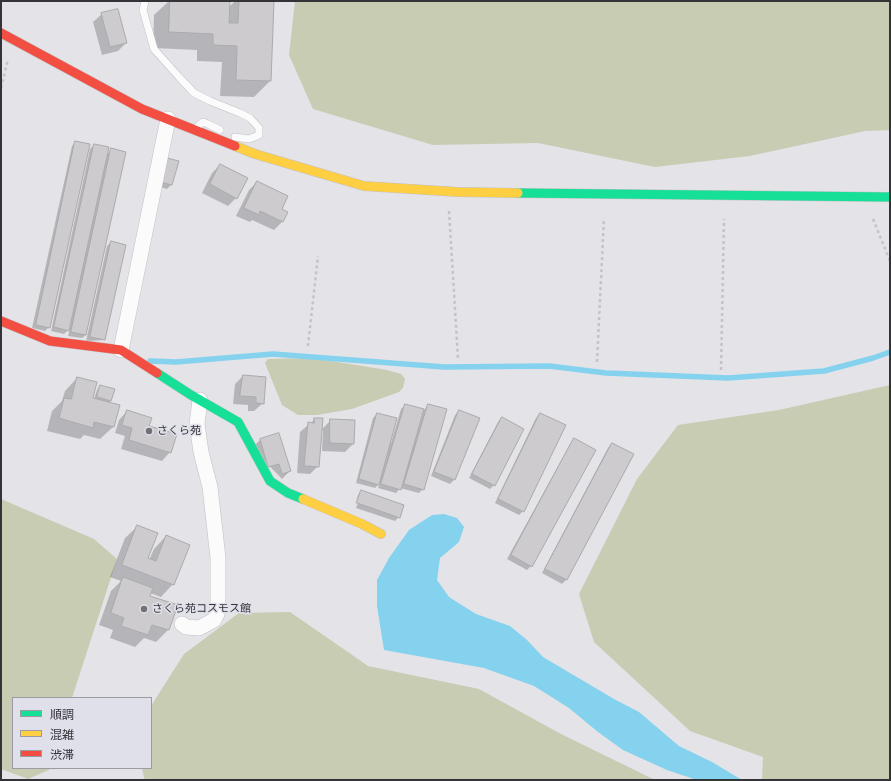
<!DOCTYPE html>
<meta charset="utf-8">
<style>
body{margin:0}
#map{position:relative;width:891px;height:781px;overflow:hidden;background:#e3e3e8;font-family:"PT Sans","Noto Sans JP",sans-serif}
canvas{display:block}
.frame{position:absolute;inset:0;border:2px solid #343338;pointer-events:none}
.legend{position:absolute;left:12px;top:697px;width:140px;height:72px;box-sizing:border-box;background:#e0e0eb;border:1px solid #9b9ba3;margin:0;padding:5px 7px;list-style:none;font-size:12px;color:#343338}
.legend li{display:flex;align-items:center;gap:8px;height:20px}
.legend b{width:20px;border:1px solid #9b9ba3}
</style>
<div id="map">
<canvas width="891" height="781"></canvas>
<div class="frame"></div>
<ul class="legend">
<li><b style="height:5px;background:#16e098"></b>順調</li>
<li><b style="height:5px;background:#ffcf43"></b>混雑</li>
<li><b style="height:5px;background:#f24e42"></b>渋滞</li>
</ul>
</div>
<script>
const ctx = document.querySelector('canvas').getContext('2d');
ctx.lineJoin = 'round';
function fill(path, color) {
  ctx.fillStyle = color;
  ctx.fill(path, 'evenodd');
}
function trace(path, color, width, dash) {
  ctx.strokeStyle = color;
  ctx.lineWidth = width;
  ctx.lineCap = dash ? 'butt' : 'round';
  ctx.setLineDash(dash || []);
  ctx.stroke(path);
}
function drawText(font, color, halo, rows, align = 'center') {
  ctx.font = font + ' "PT Sans","Noto Sans JP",sans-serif';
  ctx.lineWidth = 3;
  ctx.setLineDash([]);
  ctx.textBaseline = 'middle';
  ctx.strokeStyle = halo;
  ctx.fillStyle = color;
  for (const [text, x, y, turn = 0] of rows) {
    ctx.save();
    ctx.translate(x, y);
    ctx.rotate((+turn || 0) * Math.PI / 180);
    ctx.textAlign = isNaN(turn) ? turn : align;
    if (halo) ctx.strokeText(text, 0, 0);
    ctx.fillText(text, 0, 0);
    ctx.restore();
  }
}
fill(new Path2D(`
 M 295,1 L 890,1 L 890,130 L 865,131 L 750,156 L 655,167 L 538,143 L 433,145 L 313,109 L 289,55 Z
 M 312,358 L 387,370 L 401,374 L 405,379 L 403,388 L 399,392 L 352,409 L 317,415 L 298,415 L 282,405 L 265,363 L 268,359 Z
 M 890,385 L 890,780 L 762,780 L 763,757 L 690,731 L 594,642 L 579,594 L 637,479 L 678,425 L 779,410 Z
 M 1,499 L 94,539 L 117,559 L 72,698 L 13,698 L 13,768 L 50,768 L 49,770 L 28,779 L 1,769 Z
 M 290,612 L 368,666 L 479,689 L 561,734 L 655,780 L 146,780 L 144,778 L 142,768 L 151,768 L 151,706 L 184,654 L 239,613 Z`), '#c8ccb3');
fill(new Path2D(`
 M 444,514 L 457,518 L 464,527 L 459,542 L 440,558 L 437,580 L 449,597 L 476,614 L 510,626 L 527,640 L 543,657 L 614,699 L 639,712 L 679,746 L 712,762 L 742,780 L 697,780 L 667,770 L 623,750 L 598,732 L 569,708 L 534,686 L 484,668 L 384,650 L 377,606 L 377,580 L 389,558 L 409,530 L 432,515 Z`), '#85d2ee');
fill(new Path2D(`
 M 169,1 L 229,1 L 228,8 L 235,1 L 273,1 L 270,81 L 254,97 L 220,96 L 222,62 L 197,61 L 197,50 L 153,48 L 154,15 Z
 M 102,14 L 126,43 L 118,51 L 102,55 L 93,22 Z
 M 76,142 L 49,327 L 45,331 L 32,328 L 72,146 Z
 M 94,145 L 106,155 L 112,150 L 86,335 L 82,338 L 68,336 L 70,328 L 64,334 L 51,331 L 90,149 Z
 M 178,162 L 171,185 L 167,189 L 157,186 Z
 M 220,165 L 236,198 L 228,206 L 202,193 L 212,173 Z
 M 257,182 L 280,209 L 287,212 L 282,222 L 274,230 L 252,220 L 250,222 L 236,216 L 249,190 Z
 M 111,242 L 104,340 L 86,341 L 107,246 Z
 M 243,376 L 263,403 L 254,411 L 248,411 L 248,405 L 233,404 L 235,384 Z
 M 77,378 L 91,399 L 94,399 L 97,390 L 100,386 L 111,400 L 108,403 L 118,406 L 113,427 L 100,439 L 84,435 L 80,439 L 47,431 L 52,411 L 62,401 L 65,391 Z
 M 405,405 L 424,410 L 428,405 L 423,489 L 419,493 L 400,488 L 396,493 L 378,488 L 380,483 L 375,488 L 356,483 L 373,418 L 377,414 L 390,443 L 391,443 L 401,409 Z
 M 127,411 L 148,427 L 170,452 L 162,461 L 121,449 L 125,436 L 115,433 L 119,420 Z
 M 459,411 L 478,418 L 454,480 L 450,484 L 431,476 L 455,415 Z
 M 540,414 L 523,511 L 519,515 L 495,503 L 536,418 Z
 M 502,418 L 494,485 L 490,489 L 469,478 L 498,422 Z
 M 315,419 L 318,466 L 310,474 L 297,473 L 300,432 Z
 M 331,420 L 353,444 L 345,452 L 322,451 L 323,430 L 321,430 Z
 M 574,439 L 531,566 L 527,570 L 507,559 L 571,443 Z
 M 260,440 L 290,471 L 282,479 L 252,448 Z
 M 612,444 L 632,454 L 566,580 L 562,584 L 542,573 L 608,448 Z
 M 361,491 L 399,517 L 395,521 L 356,508 L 361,495 L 359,495 L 354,507 L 358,495 Z
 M 138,526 L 147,559 L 149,560 L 154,549 L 166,536 L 173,584 L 161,597 L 150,593 L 149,596 L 176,606 L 168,630 L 156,642 L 144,638 L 135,647 L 110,638 L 113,630 L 99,625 L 111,591 L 121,581 L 110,577 L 125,538 Z`), '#0003');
trace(new Path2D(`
 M 150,361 L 176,362 L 273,354 L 444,367 L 549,366 L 606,373 L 728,378 L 824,371 L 873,358 L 890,352`), '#85d2ee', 5.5);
const building = new Path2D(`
 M 170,1 L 230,1 L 229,23 L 238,23 L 239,1 L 274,1 L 271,81 L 236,80 L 237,46 L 213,45 L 213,34 L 169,32 Z
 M 118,9 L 127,43 L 110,47 L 101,13 Z
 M 75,141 L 90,144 L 50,328 L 36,325 Z
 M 94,144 L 109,147 L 69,331 L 54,327 Z
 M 111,148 L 126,152 L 86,335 L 71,332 Z
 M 167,158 L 179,161 L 172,185 L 160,182 Z
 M 220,164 L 248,178 L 237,199 L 210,184 Z
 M 257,181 L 288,196 L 282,209 L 288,212 L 283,222 L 260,211 L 259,215 L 244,208 Z
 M 111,241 L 126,245 L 105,340 L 90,337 Z
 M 243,375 L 266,377 L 264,404 L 256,403 L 256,397 L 240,396 Z
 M 77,377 L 97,382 L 93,398 L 120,405 L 114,427 L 94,422 L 93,428 L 59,418 L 64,398 L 71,399 Z
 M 100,385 L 115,389 L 111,401 L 97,397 Z
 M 405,404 L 424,409 L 401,490 L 381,484 Z
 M 428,404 L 447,409 L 424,490 L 404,484 Z
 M 127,410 L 152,418 L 149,426 L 177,434 L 171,453 L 129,440 L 132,428 L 122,425 Z
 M 459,410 L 480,418 L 455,480 L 434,472 Z
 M 377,413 L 397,418 L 379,485 L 359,479 Z
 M 540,413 L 566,425 L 524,512 L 498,499 Z
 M 502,417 L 524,429 L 495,486 L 472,474 Z
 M 314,418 L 323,418 L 319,467 L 304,466 L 308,422 L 314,423 Z
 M 330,419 L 355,420 L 354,444 L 330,443 Z
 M 279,433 L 291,471 L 282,474 L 279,464 L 268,467 L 260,439 Z
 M 574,438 L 596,450 L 532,567 L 511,555 Z
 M 612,443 L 634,454 L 567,580 L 545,569 Z
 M 361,490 L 404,505 L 400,518 L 357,503 Z
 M 137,525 L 158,533 L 148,558 L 156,561 L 166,535 L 190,545 L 174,585 L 122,565 Z
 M 123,577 L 153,588 L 150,596 L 178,605 L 169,630 L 152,625 L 148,635 L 121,626 L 124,618 L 111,613 Z`);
fill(building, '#cecbcf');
trace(building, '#aaa9ac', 1);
const lane = new Path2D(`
 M 145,1 L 143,10 L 154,49 L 179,77 L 194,93 L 210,101 L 240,113 L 250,118 L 259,128 L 259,135 L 249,139 L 235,137
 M 198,126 L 203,122 L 208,124 L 220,130`);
const street = new Path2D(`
 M 121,350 L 168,119
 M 182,624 L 186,627 L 199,628 L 214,620 L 217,614 L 218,600 L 218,558 L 210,487 L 201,452 L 197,424 L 200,400`);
const fast = new Path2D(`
 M 518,193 L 890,197
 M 157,373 L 191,395 L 238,422 L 270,481 L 288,493 L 303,499`);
const slow = new Path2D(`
 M 235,146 L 255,154 L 364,186 L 458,192 L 518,193
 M 303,499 L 362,524 L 381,534`);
const jam = new Path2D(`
 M 1,33 L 142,109 L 235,146
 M 1,321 L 50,341 L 121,350 L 157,373`);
trace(lane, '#c1c1c5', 8);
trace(street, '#c1c1c5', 16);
trace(fast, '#c1c1c5', 10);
trace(slow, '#c1c1c5', 10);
trace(jam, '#c1c1c5', 10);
trace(new Path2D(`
 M 1,88 L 8,59
 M 449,211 L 458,358
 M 873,219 L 890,261
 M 308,346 L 318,256
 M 597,362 L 604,218
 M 721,370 L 724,219`), '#c4c3c6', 2.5, [3, 3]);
trace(lane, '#fbfbfc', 7);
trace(street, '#fbfbfc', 15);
trace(fast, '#16e098', 9);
trace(slow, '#ffcf43', 9);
trace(jam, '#f24e42', 9);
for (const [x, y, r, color] of [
 [149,431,4,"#717176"],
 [144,609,4,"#717176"]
]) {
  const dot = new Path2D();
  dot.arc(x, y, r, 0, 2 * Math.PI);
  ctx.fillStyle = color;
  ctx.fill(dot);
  trace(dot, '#e0e0eb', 1.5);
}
drawText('11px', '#343338', '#e0e0eb', [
 ["さくら苑",157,431],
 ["さくら苑コスモス館",152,609]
], 'left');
</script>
